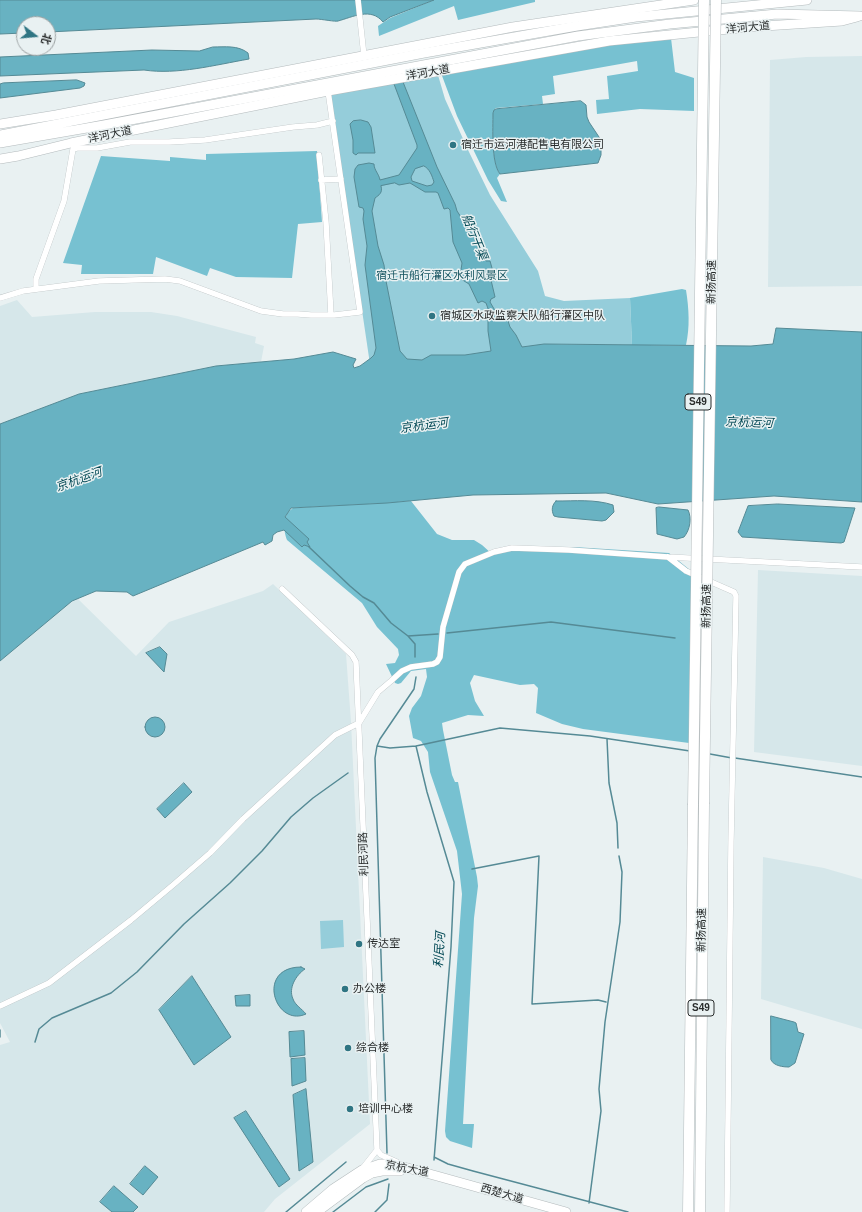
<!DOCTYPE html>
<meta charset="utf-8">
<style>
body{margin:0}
#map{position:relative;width:862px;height:1212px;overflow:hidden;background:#e9f1f2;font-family:Helvetica,"Noto Sans SC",sans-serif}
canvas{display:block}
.north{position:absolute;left:16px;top:16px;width:40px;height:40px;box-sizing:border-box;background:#e9f1f2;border:1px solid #9ca2a3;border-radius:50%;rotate:106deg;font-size:11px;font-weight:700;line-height:16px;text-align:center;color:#292c2c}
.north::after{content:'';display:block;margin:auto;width:14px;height:18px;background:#2f7583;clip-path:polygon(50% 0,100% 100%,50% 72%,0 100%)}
</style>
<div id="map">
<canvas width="862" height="1212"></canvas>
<div class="north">北</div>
</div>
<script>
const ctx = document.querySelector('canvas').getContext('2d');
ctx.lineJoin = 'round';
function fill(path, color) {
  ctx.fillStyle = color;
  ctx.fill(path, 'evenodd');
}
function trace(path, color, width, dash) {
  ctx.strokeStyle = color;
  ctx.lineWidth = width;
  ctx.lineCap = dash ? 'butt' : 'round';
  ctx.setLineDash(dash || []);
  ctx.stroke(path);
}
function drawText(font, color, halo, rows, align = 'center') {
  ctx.font = font + ' Helvetica,"Noto Sans SC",sans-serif';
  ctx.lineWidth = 3;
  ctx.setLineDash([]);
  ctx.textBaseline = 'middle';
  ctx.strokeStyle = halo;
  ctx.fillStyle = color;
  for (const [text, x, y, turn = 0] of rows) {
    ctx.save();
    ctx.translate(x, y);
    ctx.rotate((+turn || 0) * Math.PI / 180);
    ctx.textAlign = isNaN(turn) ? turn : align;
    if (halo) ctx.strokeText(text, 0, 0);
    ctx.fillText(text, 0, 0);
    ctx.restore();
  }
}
fill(new Path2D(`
 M 862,56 L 862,286 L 768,287 L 770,60 L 806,57 Z
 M 17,300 L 32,317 L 95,312 L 151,312 L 177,316 L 256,337 L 255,343 L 264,346 L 261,362 L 216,366 L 79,394 L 0,424 L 0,306 Z
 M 758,570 L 862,576 L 862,766 L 754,752 Z
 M 273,584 L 346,654 L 351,722 L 370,1124 L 275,1199 L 264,1212 L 0,1212 L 0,1045 L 10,1042 L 0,1023 L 0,661 L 76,597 L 136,656 L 169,622 L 263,591 Z
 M 763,857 L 824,868 L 862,879 L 862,1029 L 761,999 Z`), '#d6e7ea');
fill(new Path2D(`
 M 438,75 L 445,99 L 469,152 L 490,195 L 538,271 L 545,296 L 564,301 L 630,298 L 632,345 L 560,344 L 371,371 L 330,94 Z
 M 343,920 L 344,947 L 321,949 L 320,921 Z`), '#95cdda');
fill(new Path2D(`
 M 434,0 L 535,0 L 535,2 L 458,20 L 454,6 L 379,36 L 378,26 L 390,18 Z
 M 671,38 L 675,72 L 694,78 L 694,111 L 640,109 L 597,114 L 596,100 L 609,99 L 607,76 L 638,71 L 637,61 L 553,76 L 555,94 L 542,96 L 543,104 L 496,108 L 494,110 L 493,113 C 493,128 491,163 500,174 L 497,178 L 507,202 L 501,201 L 488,180 L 457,116 L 441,73 L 620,42 Z
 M 317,151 L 322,222 L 298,224 L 292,278 L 236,277 L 210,268 L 207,276 L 156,257 L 153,274 L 81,274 L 82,265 L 63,263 L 101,156 L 170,161 L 170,157 L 206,160 L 206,154 Z
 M 682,289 L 686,290 C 689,309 690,327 686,345 L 632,345 L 630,298 Z
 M 411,501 L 437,534 L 452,540 L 474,540 L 482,545 L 492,554 L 533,547 L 574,547 L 669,553 L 690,570 L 692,577 L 689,743 L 583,729 L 562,724 L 536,713 L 538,688 L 534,684 L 520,685 L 474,675 L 470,683 L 475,701 L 484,716 L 468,715 L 442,723 L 443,730 L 452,775 L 455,782 L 458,782 L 477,877 L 478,886 L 474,918 L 463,1124 L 474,1124 L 472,1148 L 450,1141 L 446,1137 L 445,1131 L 462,894 L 457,851 L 430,772 L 428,752 L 421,741 L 413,738 L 409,716 L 412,708 L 421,696 L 427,677 L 426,669 L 411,671 L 401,683 L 398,684 L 395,683 L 386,664 L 395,663 L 399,655 L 398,649 L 377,627 L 362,603 L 287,540 C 283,529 282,515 293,508 Z`), '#77c1d1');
const water = new Path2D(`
 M 0,0 L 434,0 L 390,17 L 383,22 C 371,7 353,17 338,21 C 336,22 321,19 316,19 L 48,32 L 48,24 L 24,24 L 24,33 L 0,34 Z
 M 213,47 C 225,47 238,45 248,53 L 249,59 C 215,65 177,75 144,70 L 0,76 L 0,57 L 152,50 L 199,51 Z
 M 77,80 L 85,83 L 84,86 L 80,88 L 0,98 L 0,84 L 3,83 Z
 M 398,82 L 403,82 L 437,167 L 455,204 L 457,211 L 474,237 L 483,258 L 486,261 L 490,261 L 492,268 L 491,280 L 495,297 L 491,299 L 490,302 L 497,314 L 505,312 L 510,327 L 516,335 L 522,347 L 544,344 L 751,346 L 773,344 L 776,328 L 862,332 L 862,502 L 774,496 L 658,504 L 606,493 L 473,495 L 387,503 L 291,508 L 285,517 L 309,539 L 307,542 L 310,547 L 304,545 L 302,547 L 284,530 L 277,532 L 273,535 L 272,541 L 265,545 L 263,542 L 133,596 L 127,592 L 96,591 L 72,601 L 0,661 L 0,424 L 79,394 L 216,366 L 294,359 L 333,352 L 356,359 L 353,365 L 354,368 L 360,366 L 371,358 L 374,355 L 376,348 L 365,265 L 367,246 L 363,219 L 364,211 L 363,208 L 359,207 L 354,177 L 355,169 L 358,165 L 369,163 L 374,164 C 374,170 379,174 380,180 L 399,175 L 417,148 L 417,145 L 394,84 ZM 424,166 C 430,169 432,176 434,182 L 432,185 L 427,186 L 412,181 L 411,177 L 415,169 ZM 395,183 L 399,185 L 410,183 L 425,192 L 436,192 L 438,193 L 444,209 L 448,208 L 450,210 L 453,242 L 462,263 L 461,270 L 458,274 L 461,279 L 469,284 L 478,303 L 482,301 L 486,303 L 491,317 L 488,318 L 488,331 L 491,351 L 465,355 L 431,355 L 422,360 L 407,359 L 400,351 L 386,281 L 384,265 L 378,246 L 372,211 L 375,198 C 379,195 383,193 381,186 Z
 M 581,101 L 586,105 L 587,117 L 589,122 L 601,140 L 601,155 L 598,163 L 500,174 C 491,163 493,128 493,113 L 494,110 L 496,109 Z
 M 361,120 L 368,122 L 371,127 L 375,153 L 358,153 L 356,155 L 353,153 L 353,140 L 350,124 L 353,121 Z
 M 556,501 C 575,501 595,499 613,505 L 614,512 L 606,520 L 602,521 L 558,517 L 554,516 C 551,510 552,505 556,501 Z
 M 778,504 L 855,508 L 844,542 L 841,543 L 742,537 L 738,532 L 748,506 Z
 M 659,507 L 688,510 C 692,518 690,530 684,537 L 677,539 L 657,534 L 656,508 Z
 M 160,647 L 167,654 L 164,672 L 146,653 Z
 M145 727a10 10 0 1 1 20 0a10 10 0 1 1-20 0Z
 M 184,783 L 192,792 L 165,818 L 157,809 Z
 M 301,967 L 305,969 C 296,975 288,988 293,999 C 295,1005 302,1009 306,1014 C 275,1028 255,967 301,967 Z
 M 192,976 L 231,1037 L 194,1065 L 159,1010 Z
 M 250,995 L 250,1006 L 236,1006 L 235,996 Z
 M 771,1016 L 794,1022 L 796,1023 L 798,1032 L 804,1034 L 795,1063 L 789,1067 C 783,1067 774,1066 771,1060 Z
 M 304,1031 L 305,1055 L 290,1057 L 289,1032 Z
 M 305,1058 L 306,1081 L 292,1086 L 291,1059 Z
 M 306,1089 L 313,1162 L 299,1171 L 293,1095 Z
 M 246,1111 L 290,1179 L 279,1187 L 234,1118 Z
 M 145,1166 L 158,1177 L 143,1195 L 130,1184 Z
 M 114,1186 L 138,1207 L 133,1212 L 112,1212 L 100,1202 Z`);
fill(water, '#68b2c2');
trace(water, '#558a95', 1);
trace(new Path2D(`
 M 309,547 L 350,586 L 363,597 L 374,603 L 391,623 L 408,636 L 415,644 L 415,657
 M 447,633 L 551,622 L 675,638
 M 408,636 L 438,634
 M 607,739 L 609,783 L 617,823 L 618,848
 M 377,746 L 390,748 L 416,746 L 500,728 L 590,736 L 690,751
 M 416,746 L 427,792 L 454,882 L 451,947 L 434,1160
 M 710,754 L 732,758
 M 735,758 L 862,777
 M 472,869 L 539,856 L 532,1004 L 598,1000 L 606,1002
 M 0,1030 L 0,1037
 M 35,1042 L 39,1029 L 52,1018 L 111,993 L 137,972 L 184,924 L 230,883 L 262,851 L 291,817 L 313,798 L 348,773
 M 387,1153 L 375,758 L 377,746 L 380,739 L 414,689 L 416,677
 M 434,1157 L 448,1164 L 473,1171 L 628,1212
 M 589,1203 L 601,1111 L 599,1089 L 605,1022 L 620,922 L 622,872 L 619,856
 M 286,1212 L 346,1162
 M 333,1212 L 366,1187 L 388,1179
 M 375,1212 L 387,1200 L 389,1184`), '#558a95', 1.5);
const minor = new Path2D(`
 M 358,0 L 364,56
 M 319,155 L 326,222 L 331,315
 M 321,180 L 341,179
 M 36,289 L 36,279 L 64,201 L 73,149 L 77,148 L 97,148 L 130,142 L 169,142 L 205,140 L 293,127 L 317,125 L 333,121
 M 0,298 L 23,291 L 99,281 L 165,279 L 180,281 L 261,311 L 283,314 L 298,314 L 311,315 L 334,315 L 360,312 L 328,91
 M 668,557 L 686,571 L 734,592 L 736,596 L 731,841 L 727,1212
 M 282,589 L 352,655 L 356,662 L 377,1150 L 381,1155 L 397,1162
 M 0,1006 L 49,983 L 131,920 L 173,885 L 210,853 L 243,819 L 335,735 L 359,723 L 378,692 L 391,681 L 402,671 L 411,667 L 433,664 L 437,662 L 440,657 L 443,627 L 459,572 L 465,564 L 494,552 L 512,548 L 569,550 L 668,557 L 862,567
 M 362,1169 L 377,1150`);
const primary = new Path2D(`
 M 0,124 L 56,115 L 513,27 L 694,0
 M 0,159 L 18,156 L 71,143 L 134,130 L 328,91 L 609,41 L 749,27 L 842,21 L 857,17
 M 306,1212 L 333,1189 L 362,1170 L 380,1164 L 393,1164 L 437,1176 L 566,1212
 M 317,1212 L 363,1178 L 372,1173 L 382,1171 L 400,1171`);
const trunk = new Path2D(`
 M 0,135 L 424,53 L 577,26 L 636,17 L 807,0
 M 0,143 L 104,125 L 578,36 L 670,24 L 777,14 L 860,16`);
const motorway = new Path2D(`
 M 688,1212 L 693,805
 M 700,1212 L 704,804`);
trace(minor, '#b4bbbd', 6);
trace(primary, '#b4bbbd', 10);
trace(trunk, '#b4bbbd', 10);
trace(motorway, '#b4bbbd', 11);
trace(minor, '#fff', 5.5);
trace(primary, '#fff', 9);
trace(trunk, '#fff', 9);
trace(motorway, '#fff', 10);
const motorwayBridge = new Path2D(`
 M 704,804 L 716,0
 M 693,805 L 704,0`);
trace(motorwayBridge, '#b4bbbd', 11, []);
trace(motorwayBridge, '#fff', 10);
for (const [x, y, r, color] of [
 [453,145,4,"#2f7583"],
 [432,316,4,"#2f7583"],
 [359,944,4,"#2f7583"],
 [345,989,4,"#2f7583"],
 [348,1048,4,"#2f7583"],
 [350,1109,4,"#2f7583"]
]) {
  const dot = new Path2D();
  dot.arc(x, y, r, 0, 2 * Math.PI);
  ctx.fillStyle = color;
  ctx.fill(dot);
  trace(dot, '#e9f1f2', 1.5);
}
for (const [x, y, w] of [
 [698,402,26],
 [701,1008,26]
]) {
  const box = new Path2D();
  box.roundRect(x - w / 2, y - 8, w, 16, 3);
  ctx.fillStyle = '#e9f1f2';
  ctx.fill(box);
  trace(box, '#292c2c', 1);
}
drawText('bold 10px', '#292c2c', null, [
 ["S49",698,402],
 ["S49",701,1008]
]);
drawText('11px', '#292c2c', '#e9f1f2', [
 ["洋河大道",748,28,-5],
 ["洋河大道",428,73,-10],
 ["洋河大道",110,135,-12],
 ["新扬高速",712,282,-89],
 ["新扬高速",707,606,-89],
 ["利民河路",364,854,-92],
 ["新扬高速",702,930,-89],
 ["京杭大道",407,1169,11],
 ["西楚大道",502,1194,16]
]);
drawText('11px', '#292c2c', '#e9f1f2', [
 ["宿迁市运河港配售电有限公司",461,145],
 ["宿城区水政监察大队船行灌区中队",440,316],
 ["传达室",367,944],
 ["办公楼",353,989],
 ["综合楼",356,1048],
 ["培训中心楼",358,1109]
], 'left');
drawText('11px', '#14535f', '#e9f1f2', [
 ["宿迁市船行灌区水利风景区",442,276]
]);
drawText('italic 12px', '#044a56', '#e9f1f2', [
 ["船行干渠",474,237,68],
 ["京杭运河",749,423,2],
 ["京杭运河",424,426,-7],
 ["京杭运河",79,480,-20],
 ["利民河",440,950,-86]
]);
</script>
